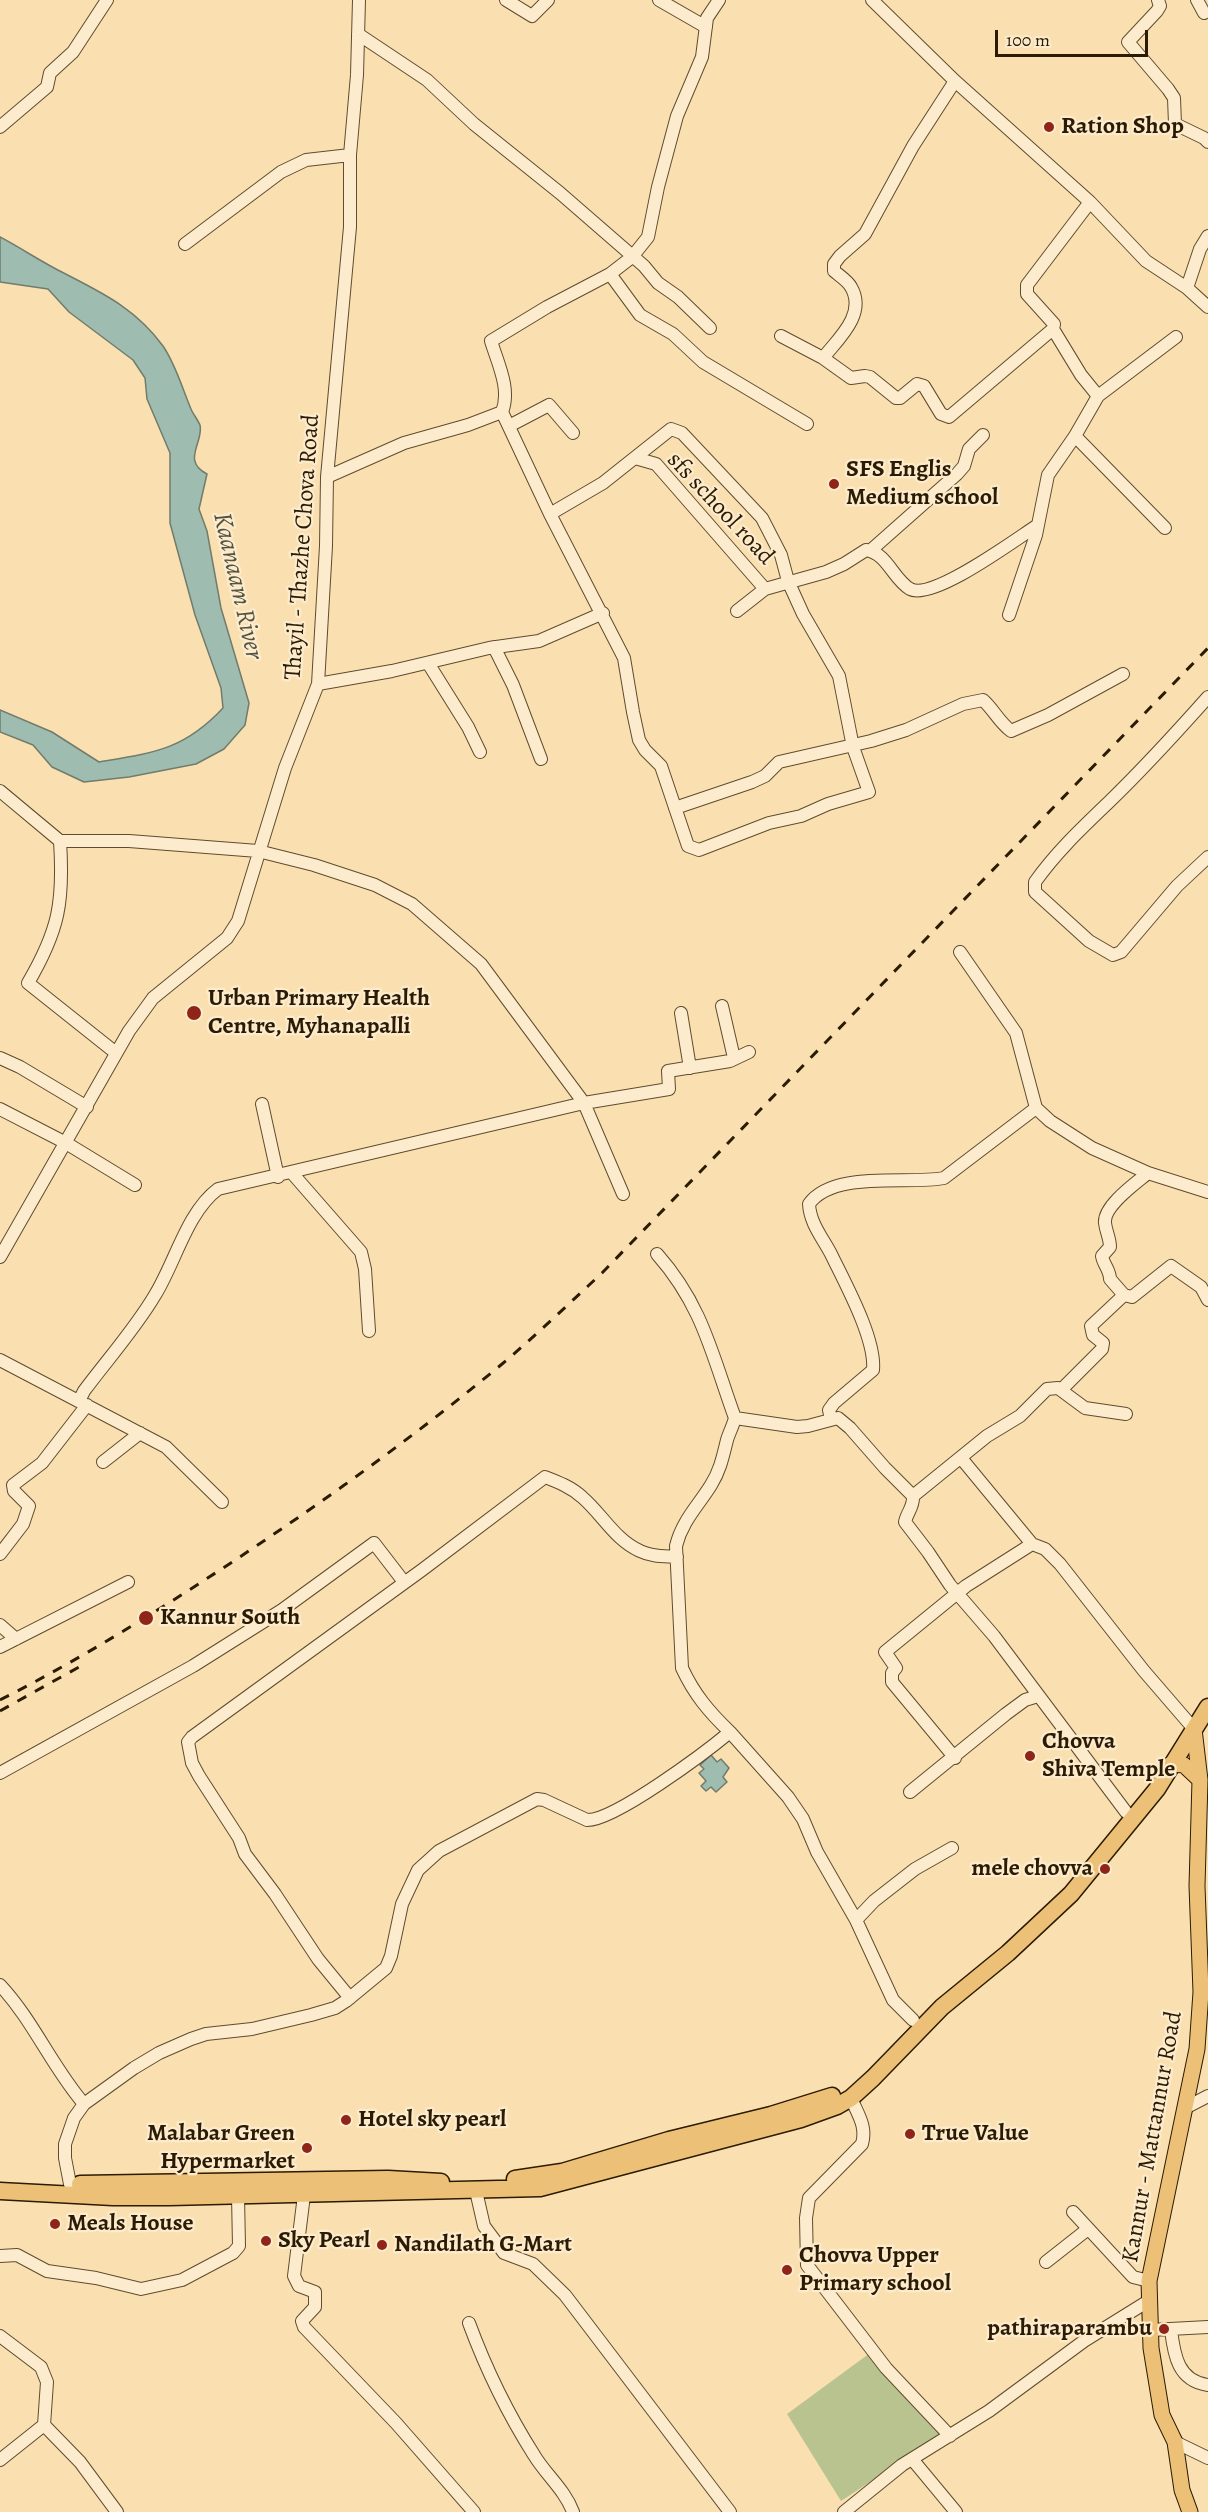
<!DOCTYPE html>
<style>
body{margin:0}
#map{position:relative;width:1208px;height:2512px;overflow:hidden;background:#fae0b1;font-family:Alegreya,serif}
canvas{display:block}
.scale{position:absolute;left:995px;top:30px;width:153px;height:27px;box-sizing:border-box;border:3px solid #2b1b03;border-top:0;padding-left:8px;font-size:18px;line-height:21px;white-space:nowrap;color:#2b1b03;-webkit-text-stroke:4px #fcebcc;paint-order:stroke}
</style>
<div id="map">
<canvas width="1208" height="2512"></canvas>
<div class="scale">100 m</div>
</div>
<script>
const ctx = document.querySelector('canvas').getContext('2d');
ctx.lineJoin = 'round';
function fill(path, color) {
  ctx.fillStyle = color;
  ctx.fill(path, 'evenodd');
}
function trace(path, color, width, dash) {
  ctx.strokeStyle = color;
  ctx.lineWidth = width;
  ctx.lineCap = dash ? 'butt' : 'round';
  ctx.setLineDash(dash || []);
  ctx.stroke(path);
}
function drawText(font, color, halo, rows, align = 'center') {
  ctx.font = font + ' Alegreya,serif';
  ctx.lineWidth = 4.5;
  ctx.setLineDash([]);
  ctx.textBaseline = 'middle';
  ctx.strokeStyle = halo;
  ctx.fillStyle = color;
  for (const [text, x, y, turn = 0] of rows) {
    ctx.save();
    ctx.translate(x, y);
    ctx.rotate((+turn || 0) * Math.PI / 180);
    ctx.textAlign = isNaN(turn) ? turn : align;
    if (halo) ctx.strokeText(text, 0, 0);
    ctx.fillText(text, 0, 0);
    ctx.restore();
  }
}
fill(new Path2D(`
 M 870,2353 L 941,2435 L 841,2501 L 787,2414 Z`), '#b9c38f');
const water = new Path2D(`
 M 0,237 C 19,247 37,259 56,269 C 98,291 134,306 163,346 C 176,365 182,388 191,409 C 193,414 198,420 200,425 C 204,442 181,461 207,474 L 199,509 L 207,531 L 221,608 L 249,703 L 245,725 L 224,749 L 196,764 L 129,777 L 84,782 L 52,767 L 33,745 L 0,732 L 0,710 L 52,732 L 99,762 C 153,753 184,750 223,708 L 221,688 L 195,615 L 170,523 L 170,453 L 147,399 L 145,378 L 133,360 L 69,312 L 48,289 L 0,282 Z
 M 711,1755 L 717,1762 L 721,1759 L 729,1768 L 723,1777 L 727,1782 L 716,1792 L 711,1787 L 706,1791 L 701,1786 L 706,1781 L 699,1773 L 704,1769 L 700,1765 Z`);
fill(water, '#9fbcb0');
trace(water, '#717c6b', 1.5);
const minor = new Path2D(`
 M 506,0 L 532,16 L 548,0
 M 659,0 L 706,27
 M 719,0 L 707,18 L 702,57 L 677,116 L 658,187 L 648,237 L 632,257 L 610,274 L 640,315 L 673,334 L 703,362 L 807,424
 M 872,0 L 955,81 L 1090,202 L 1146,261 L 1187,288 L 1208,307
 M 1158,0 L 1160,6 L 1157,11 L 1128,42 L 1168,89 L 1174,98 L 1175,124 L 1204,138 L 1208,142
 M 1197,0 L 1204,13
 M 358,34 L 427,80 L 474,124 L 560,193 L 644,266 L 658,283 L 678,297 L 710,328
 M 0,127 L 47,87 L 50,73 L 73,52 L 107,0
 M 185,244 L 281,172 L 306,160 L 350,155
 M 1187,288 L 1200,249 L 1208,236
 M 1053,329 L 1081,375 L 1098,396
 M 781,336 L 823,358 L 851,378 L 865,376 L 870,377 L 896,398 L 900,398 L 917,384 L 924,386 L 941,414 L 949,417 L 1053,329 L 1054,324 L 1027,294 L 1027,285 L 1090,202
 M 823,358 C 838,339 867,314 851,287 C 848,281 840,276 834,271 L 834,264 L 840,256 L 865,234 L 913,146 L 955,81
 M 509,426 L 549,405 L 573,433
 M 1075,436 L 1165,528
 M 635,458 L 656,464 L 765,589
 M 327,477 L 404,443 L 468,425 L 502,412
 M 550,514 L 603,483 L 671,429 L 682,433 L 762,518 L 781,555 L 788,581 L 803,614 L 839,676 L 853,747 L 869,792 L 828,804 L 801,816 L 769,823 L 699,850 L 688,846 L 661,766 L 645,750 L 639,740 L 633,712 L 624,658 L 550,514 L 502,412 C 511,389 498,364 491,341 L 547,307 L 610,274
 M 870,551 L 957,474 L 964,466 L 969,449 L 983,435
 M 737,611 L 765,589 L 826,572 L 844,564 L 866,550 C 887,553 893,579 910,589 C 933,601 1016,539 1038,525
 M 1009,615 L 1036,535 L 1048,475 L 1075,436 L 1098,396 L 1176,337
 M 494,647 L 513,685 L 541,759
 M 428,663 L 468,727 L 480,752
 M 318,684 L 392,671 L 489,648 L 539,641 L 603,613
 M 1208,697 C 1176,733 1144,768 1110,801 C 1083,827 1057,851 1035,882 L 1035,892 L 1089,941 L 1113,955 L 1121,952 L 1177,886 L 1208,857
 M 0,791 L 60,841 L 129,841 L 258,851 L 314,865 L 375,885 L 412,904 L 481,964 L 561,1072 L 584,1103 L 623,1194
 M 675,808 L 752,782 L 765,776 L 779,762 L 871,741 L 906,730 L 963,704 L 983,700 C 994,710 999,722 1011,731 L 1048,715 L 1123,674
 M 60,841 C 64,902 59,930 28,983 L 116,1053
 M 960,952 L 1016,1033 L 1036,1108 L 1050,1121 L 1092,1148 L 1148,1173 L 1208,1192
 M 722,1006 L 734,1058
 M 681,1013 L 690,1068
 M 0,1058 L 20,1067 L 87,1107
 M 262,1104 L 278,1177
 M 0,1109 L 66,1143 L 135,1185
 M 292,1173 L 361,1252 L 365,1269 L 369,1331
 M 1148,1173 C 1136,1183 1103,1206 1105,1223 C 1106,1232 1110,1238 1110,1247 L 1102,1256 C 1103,1264 1110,1270 1110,1279 L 1124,1295 L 1132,1297 L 1171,1266 L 1201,1287 L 1208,1300
 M 657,1254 C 703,1306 712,1355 735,1418
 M 0,1257 L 129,1031 L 153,998 L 227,938 L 238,921 L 285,768 L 318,684 L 326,546 L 327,477 L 350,227 L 350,155 L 357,75 L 359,0
 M 0,1360 L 166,1447 L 222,1502
 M 1061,1390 L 1102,1349 L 1103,1343 L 1093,1335 L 1091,1326 L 1124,1295
 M 79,1401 L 84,1391 C 107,1360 135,1329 155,1295 C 175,1263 187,1212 218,1189 L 584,1103 L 669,1089 L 668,1071 L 730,1061 L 749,1052
 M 831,1419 L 829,1410 L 834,1403 L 873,1370 C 876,1339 845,1283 831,1254 C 822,1237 810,1223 809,1204 C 833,1170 908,1185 944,1178 L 1036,1108
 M 961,1458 L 1032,1544
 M 103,1462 L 140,1433
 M 913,1496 L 987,1436 L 1020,1416 L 1047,1389 L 1058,1388 L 1085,1408 L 1126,1414
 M 0,1554 L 23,1524 L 29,1506 L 14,1491 L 13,1485 L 42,1463 L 87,1405
 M 0,1625 L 16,1639
 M 0,1647 L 128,1582
 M 730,1732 C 709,1712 694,1694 682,1668 L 676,1546 C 682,1521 698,1506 711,1485 C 720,1471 723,1456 727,1440 C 729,1433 733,1426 735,1418 L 797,1427 L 808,1426 L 838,1418 L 850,1428 L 885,1468 L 913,1496 C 914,1507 907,1512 905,1522 L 928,1552 L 950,1585 L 994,1636 L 1126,1812
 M 955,1758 L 892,1682 L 892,1673 L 896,1668 L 885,1652 L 966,1586 L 1032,1544 L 1045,1549 L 1060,1564 L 1144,1671 L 1194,1729
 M 0,1773 L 193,1666 L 282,1610 L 374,1543 L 404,1582
 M 910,1792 L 1006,1714 L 1025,1700 L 1038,1696
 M 856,1920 L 874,1901 L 915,1869 L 952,1848
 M 0,1985 C 33,2020 52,2067 84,2104
 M 350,1998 L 318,1959 L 275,1894 L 245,1854 L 239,1838 L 199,1776 L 192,1763 L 188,1742 L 192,1737 L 422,1570 L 545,1477 C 558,1482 571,1487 582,1497 C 602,1514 615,1540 640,1551 C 652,1557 665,1556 677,1557
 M 851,2098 C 858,2115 867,2126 862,2144 L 809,2198 L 806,2218 L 807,2265 L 886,2368 L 950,2436
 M 1185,2108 L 1208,2096
 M 70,2184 L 65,2158 L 65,2144 L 74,2118 L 84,2104 L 134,2068 L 159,2053 L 191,2039 L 206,2034 L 252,2029 L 311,2015 L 335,2008 L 346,2001 L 386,1968 L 391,1956 L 402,1904 L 418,1870 L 439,1851 L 537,1799 L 544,1800 L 587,1820 C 614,1821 706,1752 730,1732 L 788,1797 L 803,1819 L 817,1852 L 856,1920 L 893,2000 L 913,2020
 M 476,2191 L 484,2226 L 504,2253 L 533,2264 L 565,2295 L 730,2512
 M 304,2195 L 294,2276 L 299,2286 L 315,2292 L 315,2307 L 302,2321 L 304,2327 L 396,2423 L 474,2512
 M 1073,2212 L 1133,2277 L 1149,2281
 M 0,2256 L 17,2255 L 47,2271 L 96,2278 L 141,2289 L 182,2280 L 233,2253 L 239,2246 L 238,2196
 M 1046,2262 L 1088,2229
 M 469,2323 C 486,2369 508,2414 534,2455 C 546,2475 565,2490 573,2512
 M 1151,2330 L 1208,2327
 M 1171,2330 C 1174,2355 1178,2381 1208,2385
 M 0,2336 L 41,2367 L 47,2382 L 44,2425 L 80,2462 L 117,2512
 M 1175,2442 L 1208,2458
 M 912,2459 L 956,2512
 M 0,2460 L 44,2425
 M 844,2512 L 902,2465 L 989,2411 L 1084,2341 L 1150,2300`);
const major = new Path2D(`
 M 1171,1764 L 1184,1765 L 1200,1780
 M 1190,2512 L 1182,2490 L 1175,2442 L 1162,2415 L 1151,2348 L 1149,2281 L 1197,2049 L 1201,1992 L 1197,1886 L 1200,1780 L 1194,1729`);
const highway = new Path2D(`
 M 515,2179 L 562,2172 L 669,2140 L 771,2115 L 832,2096
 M 80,2184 L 388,2179 L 441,2182
 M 0,2191 L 113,2197 L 169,2197 L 540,2188 L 801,2119 L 837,2106 L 851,2098 L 873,2078 L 942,2007 L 1008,1953 L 1071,1894 L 1157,1789 L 1208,1707`);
trace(minor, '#5f4c2e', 14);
trace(major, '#2b1b03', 17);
trace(highway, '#2b1b03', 19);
trace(minor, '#fcebcc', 12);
trace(major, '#edc078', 15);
trace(highway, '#edc078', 16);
trace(new Path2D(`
 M 0,1700 C 69,1665 135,1625 200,1583 C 296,1521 391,1454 480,1382 C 523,1348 562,1310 602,1273 L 1208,648
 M 0,1711 L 79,1667`), '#2b1b03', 3, [10, 10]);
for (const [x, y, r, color] of [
 [1049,127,6,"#8f2418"],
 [834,484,6,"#8f2418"],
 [194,1013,8,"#8f2418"],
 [146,1618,8,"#8f2418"],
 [1030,1756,6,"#8f2418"],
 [1105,1869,6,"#8f2418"],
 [346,2120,6,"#8f2418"],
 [910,2134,6,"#8f2418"],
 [307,2148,6,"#8f2418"],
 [55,2224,6,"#8f2418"],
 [266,2241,6,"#8f2418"],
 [382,2245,6,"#8f2418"],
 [787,2270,6,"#8f2418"],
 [1164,2329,6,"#8f2418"]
]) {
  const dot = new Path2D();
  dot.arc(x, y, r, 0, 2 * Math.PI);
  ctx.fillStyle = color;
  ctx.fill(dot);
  trace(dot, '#fcebcc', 2);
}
drawText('bold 24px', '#2b1b03', '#fcebcc', [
 ["Ration Shop",1061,127],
 ["SFS Englis",846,470],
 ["Medium school",846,498],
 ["Urban Primary Health",208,999],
 ["Centre, Myhanapalli",208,1027],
 ["Kannur South",160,1618],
 ["Chovva",1042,1742],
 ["Shiva Temple",1042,1770],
 ["mele chovva",1093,1869,"right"],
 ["Hotel sky pearl",358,2120],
 ["Malabar Green",295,2134,"right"],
 ["Hypermarket",295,2162,"right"],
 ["True Value",922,2134],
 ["Meals House",67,2224],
 ["Sky Pearl",278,2241],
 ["Nandilath G-Mart",394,2245],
 ["Chovva Upper",799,2256],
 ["Primary school",799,2284],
 ["pathiraparambu",1152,2329,"right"]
], 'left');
drawText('24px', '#2b1b03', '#fcebcc', [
 ["sfs school road",720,509,47],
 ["Thayil - Thazhe Chova Road",303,547,-86],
 ["Kannur - Mattannur Road",1153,2137,-80]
]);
drawText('italic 26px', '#545340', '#fcebcc', [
 ["Kaanaam River",237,586,77]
]);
</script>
